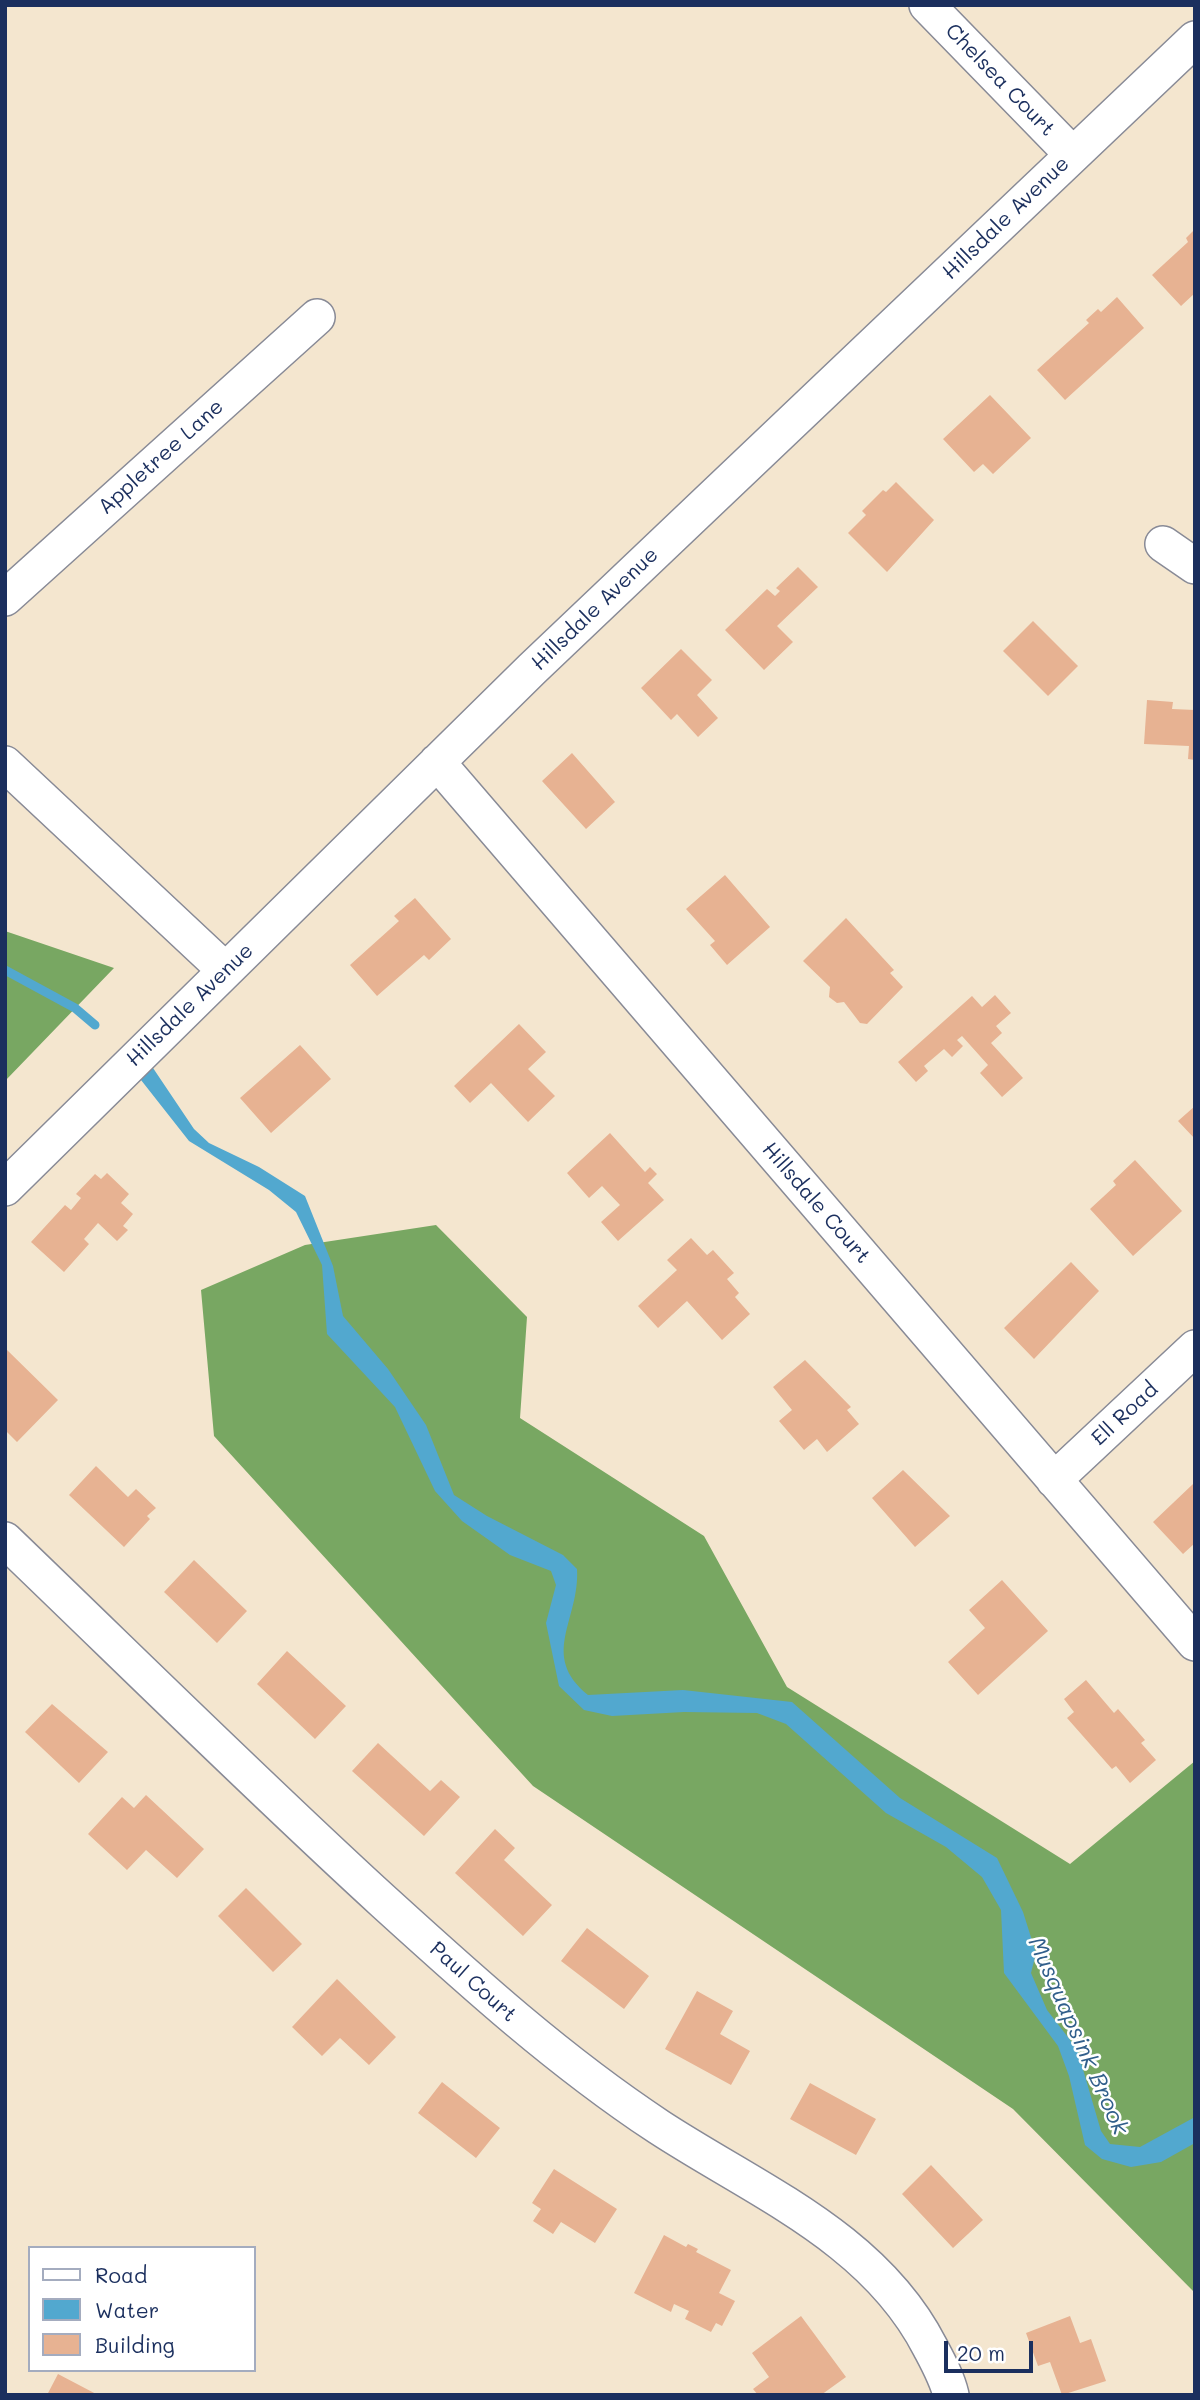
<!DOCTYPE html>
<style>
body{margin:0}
#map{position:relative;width:1200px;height:2400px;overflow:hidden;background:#f4e6cf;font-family:Mali,sans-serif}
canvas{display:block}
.frame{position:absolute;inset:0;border:7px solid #1b2f5e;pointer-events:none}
.legend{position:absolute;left:28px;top:2246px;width:228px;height:126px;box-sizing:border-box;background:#fff;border:2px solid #a4acbf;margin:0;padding:9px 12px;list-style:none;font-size:21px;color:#1b2f5e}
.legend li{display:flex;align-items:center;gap:14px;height:35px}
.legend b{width:35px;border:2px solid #a4acbf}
.scale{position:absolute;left:944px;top:2341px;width:89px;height:32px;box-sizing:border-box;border:4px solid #1b2f5e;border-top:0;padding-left:9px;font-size:21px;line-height:24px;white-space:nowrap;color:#1b2f5e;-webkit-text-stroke:5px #fff;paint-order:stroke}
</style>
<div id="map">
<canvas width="1200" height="2400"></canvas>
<div class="frame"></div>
<ul class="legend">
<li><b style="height:9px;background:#fff"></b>Road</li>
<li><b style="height:19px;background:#52a8cf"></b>Water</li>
<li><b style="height:19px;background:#e7b292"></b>Building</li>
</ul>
<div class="scale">20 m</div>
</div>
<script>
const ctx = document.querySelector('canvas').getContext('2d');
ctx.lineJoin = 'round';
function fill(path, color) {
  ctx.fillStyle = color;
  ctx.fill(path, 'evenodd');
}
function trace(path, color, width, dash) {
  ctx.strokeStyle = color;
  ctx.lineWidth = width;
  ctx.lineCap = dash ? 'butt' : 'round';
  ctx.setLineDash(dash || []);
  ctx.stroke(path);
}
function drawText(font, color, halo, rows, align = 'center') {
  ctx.font = font + ' Mali,sans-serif';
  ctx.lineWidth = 5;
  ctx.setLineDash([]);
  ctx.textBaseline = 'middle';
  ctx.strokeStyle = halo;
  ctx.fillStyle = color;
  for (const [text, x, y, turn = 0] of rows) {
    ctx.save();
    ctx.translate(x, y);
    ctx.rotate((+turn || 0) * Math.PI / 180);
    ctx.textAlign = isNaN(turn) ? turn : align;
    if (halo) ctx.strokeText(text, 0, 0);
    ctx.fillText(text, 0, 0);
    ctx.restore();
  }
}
fill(new Path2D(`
 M 5,931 L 114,968 L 5,1081 Z
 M 436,1225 L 527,1317 L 520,1418 L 704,1536 L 787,1687 L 1070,1864 L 1195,1761 L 1195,2293 L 1013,2109 L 533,1786 L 214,1436 L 201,1290 L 305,1245 Z`), '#78a762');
fill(new Path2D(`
 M 153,1068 L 194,1129 L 209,1143 L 259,1167 L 305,1196 L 333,1266 L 343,1316 L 388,1369 L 426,1425 L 454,1495 L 487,1516 L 563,1555 L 577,1569 C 580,1620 539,1655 588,1695 L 683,1690 L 792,1702 L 900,1798 L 997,1858 L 1023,1912 L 1036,1953 L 1031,1973 L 1047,2010 L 1077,2049 L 1101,2131 L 1110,2144 L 1140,2147 L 1195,2117 L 1195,2143 L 1161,2162 L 1131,2167 L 1102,2159 L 1085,2145 L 1069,2076 L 1058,2046 L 1004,1973 L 1001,1910 L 982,1877 L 946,1847 L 886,1813 L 786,1724 L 757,1713 L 684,1712 L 612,1716 L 584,1710 L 559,1686 L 546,1623 L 556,1585 L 551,1571 L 510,1555 L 462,1521 L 435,1491 L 395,1407 L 327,1334 L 322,1265 L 296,1212 L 269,1190 L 189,1141 L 141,1080 Z`), '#52a8cf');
trace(new Path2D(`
 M 5,970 L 75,1008 L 95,1025`), '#52a8cf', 9);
fill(new Path2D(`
 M 1195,229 L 1195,293 L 1181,306 L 1152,275 L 1188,242 L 1186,238 Z
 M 1117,297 L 1144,328 L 1065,400 L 1037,370 L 1089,323 L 1086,320 L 1098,309 L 1101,312 Z
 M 990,395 L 1031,438 L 993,474 L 983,464 L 974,472 L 943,439 Z
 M 896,482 L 934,520 L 887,572 L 848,533 L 866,515 L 862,511 L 883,490 L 886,492 Z
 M 798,567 L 818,587 L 777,626 L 793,642 L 764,670 L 725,630 L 767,589 L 775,596 L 780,591 L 776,588 Z
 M 1033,621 L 1078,666 L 1048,696 L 1003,651 Z
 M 681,649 L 712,680 L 697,695 L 718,718 L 698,737 L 677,714 L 671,720 L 641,688 Z
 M 1147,700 L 1173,702 L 1172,709 L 1195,710 L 1195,760 L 1188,759 L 1189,746 L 1144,744 Z
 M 572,753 L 615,802 L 586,829 L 542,781 Z
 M 725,875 L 770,927 L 727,965 L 710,945 L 715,941 L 686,909 Z
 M 415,898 L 451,939 L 429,960 L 424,955 L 377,996 L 350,965 L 399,921 L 394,916 Z
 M 846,918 L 894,970 L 890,973 L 903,987 L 867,1024 L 860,1023 L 844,1002 L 837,1003 L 829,997 L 830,987 L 803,961 Z
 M 995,995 L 1011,1013 L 996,1026 L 1002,1033 L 991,1043 L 1023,1078 L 1002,1097 L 980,1073 L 988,1065 L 962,1036 L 957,1040 L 963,1046 L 952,1057 L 944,1049 L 924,1066 L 928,1071 L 916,1082 L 898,1062 L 972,996 L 982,1007 Z
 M 519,1024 L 546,1052 L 528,1069 L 555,1096 L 528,1122 L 491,1083 L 470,1103 L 454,1086 Z
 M 300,1045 L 331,1079 L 271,1133 L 240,1098 Z
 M 1195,1106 L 1195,1139 L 1178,1121 Z
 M 610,1133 L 645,1172 L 650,1167 L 657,1174 L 648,1183 L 664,1200 L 618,1241 L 601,1222 L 620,1205 L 602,1186 L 589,1198 L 567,1173 Z
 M 1135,1160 L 1182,1211 L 1133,1256 L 1090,1209 L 1116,1185 L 1113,1181 Z
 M 107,1173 L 129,1194 L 121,1203 L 133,1214 L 123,1226 L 128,1230 L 117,1241 L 98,1223 L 84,1239 L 89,1244 L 64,1272 L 31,1242 L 65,1205 L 71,1210 L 81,1198 L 76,1194 L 95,1174 L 101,1179 Z
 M 691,1238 L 707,1255 L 713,1250 L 734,1273 L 727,1279 L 739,1293 L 735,1297 L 750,1314 L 722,1340 L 687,1301 L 658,1328 L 638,1306 L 677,1270 L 667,1260 Z
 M 1071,1262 L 1099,1291 L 1034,1359 L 1004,1328 Z
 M 5,1348 L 58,1400 L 17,1442 L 5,1430 Z
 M 805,1360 L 851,1407 L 847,1410 L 859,1424 L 827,1452 L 817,1439 L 804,1450 L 779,1421 L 792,1410 L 773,1387 Z
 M 96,1466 L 128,1497 L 136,1489 L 156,1508 L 147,1516 L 150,1519 L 124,1547 L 69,1495 Z
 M 903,1470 L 950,1516 L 915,1547 L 872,1498 Z
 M 1193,1484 L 1195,1543 L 1183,1554 L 1153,1522 Z
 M 194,1560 L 247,1611 L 217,1643 L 164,1592 Z
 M 1002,1580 L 1048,1631 L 978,1695 L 948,1662 L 985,1628 L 969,1610 Z
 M 287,1651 L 346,1706 L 315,1739 L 257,1684 Z
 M 1086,1680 L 1114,1713 L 1118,1709 L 1145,1740 L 1141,1743 L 1156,1760 L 1130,1783 L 1116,1766 L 1112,1769 L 1067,1718 L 1074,1712 L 1064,1699 Z
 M 52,1704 L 108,1752 L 79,1783 L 25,1732 Z
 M 378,1743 L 430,1791 L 441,1780 L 460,1797 L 424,1836 L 352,1771 Z
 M 146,1795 L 204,1849 L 177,1878 L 146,1850 L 127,1870 L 88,1834 L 122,1797 L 134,1808 Z
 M 495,1829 L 515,1848 L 504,1860 L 552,1905 L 523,1936 L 455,1873 Z
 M 246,1888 L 302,1944 L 273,1972 L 218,1916 Z
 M 587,1928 L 649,1976 L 624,2009 L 561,1961 Z
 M 337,1979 L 396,2037 L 369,2065 L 340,2038 L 322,2056 L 292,2027 Z
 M 697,1991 L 733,2011 L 720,2034 L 750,2051 L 731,2085 L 665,2049 Z
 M 442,2082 L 500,2128 L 476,2158 L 418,2113 Z
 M 810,2083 L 876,2119 L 856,2155 L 790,2119 Z
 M 931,2165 L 983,2220 L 953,2248 L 902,2194 Z
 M 554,2169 L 617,2209 L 595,2243 L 561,2222 L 553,2234 L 533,2221 L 541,2209 L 532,2203 Z
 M 664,2235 L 686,2247 L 688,2244 L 698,2249 L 696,2252 L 731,2270 L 719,2293 L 735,2301 L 722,2326 L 716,2323 L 711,2332 L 685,2319 L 689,2311 L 674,2304 L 671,2312 L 634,2293 Z
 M 801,2316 L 846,2377 L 821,2395 L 758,2395 L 753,2389 L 769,2377 L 752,2353 Z
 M 1070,2316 L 1080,2343 L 1091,2339 L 1106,2381 L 1062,2395 L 1050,2362 L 1038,2366 L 1026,2333 Z
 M 58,2374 L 98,2395 L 47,2395 Z`), '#e7b292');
const minor = new Path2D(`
 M 927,5 L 1073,155
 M 1163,544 L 1195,566
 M 5,598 L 317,317
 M 437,762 L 1195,1643
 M 5,764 L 225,970
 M 5,1188 L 532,669 L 1195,39
 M 1054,1480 L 1195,1348
 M 5,1540 C 131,1661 255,1784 384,1902 C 472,1982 559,2061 659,2127 C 757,2191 874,2238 930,2347 C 938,2362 947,2378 951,2395`);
trace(minor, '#888a96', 38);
trace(minor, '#fff', 35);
drawText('21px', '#1b2f5e', '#fff', [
 ["Chelsea Court",1000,80,46],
 ["Hillsdale Avenue",1006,218,-44],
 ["Appletree Lane",161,457,-42],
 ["Hillsdale Avenue",595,609,-44],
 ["Hillsdale Avenue",190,1005,-44],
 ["Hillsdale Court",816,1203,49],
 ["Ell Road",1125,1414,-43],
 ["Paul Court",473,1982,42]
]);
drawText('italic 23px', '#315f8b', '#fff', [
 ["Musquapsink Brook",1078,2036,66]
]);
</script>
